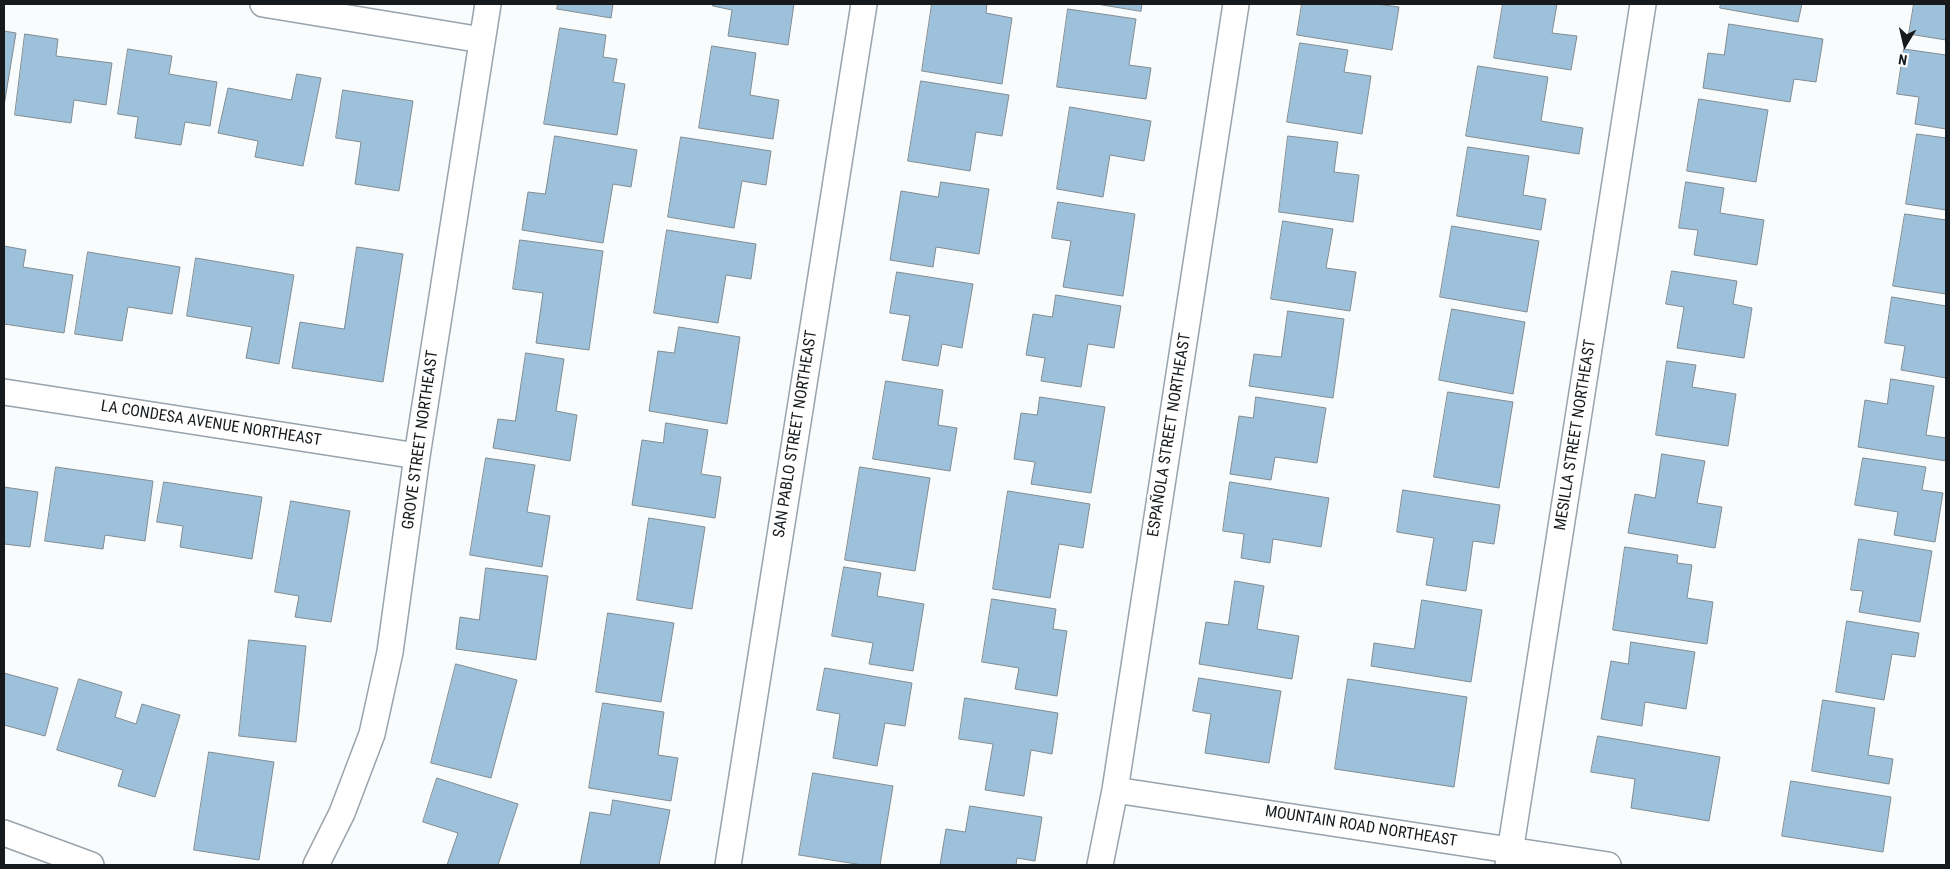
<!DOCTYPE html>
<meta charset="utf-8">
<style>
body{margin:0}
#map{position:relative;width:1950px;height:869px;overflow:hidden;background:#f9fcfd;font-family:"Roboto Condensed",sans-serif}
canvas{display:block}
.frame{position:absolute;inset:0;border:5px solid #161a1d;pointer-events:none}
.north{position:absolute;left:1880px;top:20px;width:50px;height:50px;-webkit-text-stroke:4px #fff;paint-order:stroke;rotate:189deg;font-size:14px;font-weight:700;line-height:20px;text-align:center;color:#161a1d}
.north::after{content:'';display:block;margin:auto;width:18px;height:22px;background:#161a1d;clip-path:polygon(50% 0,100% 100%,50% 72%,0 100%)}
</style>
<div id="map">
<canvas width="1950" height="869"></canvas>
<div class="frame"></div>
<div class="north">N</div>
</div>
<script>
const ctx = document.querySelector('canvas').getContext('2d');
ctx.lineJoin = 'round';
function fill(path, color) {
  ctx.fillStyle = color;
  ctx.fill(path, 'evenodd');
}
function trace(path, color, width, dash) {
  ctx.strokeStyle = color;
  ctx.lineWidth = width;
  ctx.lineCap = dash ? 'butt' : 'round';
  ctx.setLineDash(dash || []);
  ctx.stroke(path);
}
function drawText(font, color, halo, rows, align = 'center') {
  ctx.font = font + ' "Roboto Condensed",sans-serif';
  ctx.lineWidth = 5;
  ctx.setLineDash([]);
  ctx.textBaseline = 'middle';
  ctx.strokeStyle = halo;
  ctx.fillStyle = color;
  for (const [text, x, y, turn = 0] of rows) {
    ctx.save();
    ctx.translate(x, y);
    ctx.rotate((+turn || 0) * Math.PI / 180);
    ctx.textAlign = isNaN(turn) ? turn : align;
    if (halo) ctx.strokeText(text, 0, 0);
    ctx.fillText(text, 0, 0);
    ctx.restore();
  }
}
const building = new Path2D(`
 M 558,4 L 613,4 L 611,18 L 557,9 Z
 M 713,4 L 794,4 L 788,45 L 728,36 L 732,10 L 713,6 Z
 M 932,4 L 987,4 L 986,13 L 1012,18 L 1002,84 L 922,71 Z
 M 1097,4 L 1142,4 L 1141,11 Z
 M 1302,4 L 1376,4 L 1399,7 L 1392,50 L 1297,35 Z
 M 1503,4 L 1557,4 L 1552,33 L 1577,36 L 1571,70 L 1494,58 Z
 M 1721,4 L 1802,4 L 1798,22 L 1720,8 Z
 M 1914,4 L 1946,4 L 1946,40 L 1909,34 Z
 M 1068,9 L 1136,19 L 1129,65 L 1151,68 L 1146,99 L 1057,87 Z
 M 1729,24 L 1823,39 L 1816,82 L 1794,79 L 1790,102 L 1703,88 L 1708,53 L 1724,55 Z
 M 560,28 L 606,35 L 603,57 L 617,59 L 613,82 L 625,84 L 617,135 L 544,124 Z
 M 4,31 L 16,33 L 4,106 Z
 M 25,34 L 58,39 L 56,56 L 112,63 L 106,105 L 74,100 L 71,123 L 15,115 Z
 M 1300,43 L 1348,50 L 1344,72 L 1371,76 L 1362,134 L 1287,122 Z
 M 712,46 L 756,53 L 750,95 L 779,100 L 773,139 L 699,128 Z
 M 128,49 L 172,56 L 169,74 L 217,82 L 210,126 L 185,122 L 181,145 L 135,138 L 138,117 L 118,114 Z
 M 1904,49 L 1946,55 L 1946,129 L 1915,124 L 1919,97 L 1897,94 Z
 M 1478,66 L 1548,77 L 1541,121 L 1583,128 L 1579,154 L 1466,136 Z
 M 297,74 L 321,78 L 303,166 L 255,157 L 258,141 L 218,133 L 228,88 L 291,100 Z
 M 921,81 L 1009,95 L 1002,136 L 976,132 L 970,171 L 908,161 Z
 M 343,90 L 413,101 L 399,191 L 355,184 L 361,142 L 336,138 Z
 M 1699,99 L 1768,110 L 1756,182 L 1687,171 Z
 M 1070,107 L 1151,121 L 1144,161 L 1110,155 L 1103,197 L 1057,189 Z
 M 1917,134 L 1946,138 L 1946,210 L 1906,204 Z
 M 555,136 L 637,150 L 631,187 L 613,184 L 603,243 L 522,230 L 528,192 L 545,194 Z
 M 1288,136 L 1338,142 L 1334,172 L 1359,175 L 1353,222 L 1279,212 Z
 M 681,137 L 771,151 L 766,185 L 742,181 L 734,228 L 668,217 Z
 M 1468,147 L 1529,156 L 1523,195 L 1546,199 L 1541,230 L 1457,216 Z
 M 941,182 L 989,189 L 979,254 L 936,247 L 933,267 L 890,260 L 901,191 L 938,197 Z
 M 1686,182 L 1724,188 L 1720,213 L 1764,220 L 1757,265 L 1694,255 L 1698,230 L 1679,228 Z
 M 1058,202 L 1135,214 L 1123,296 L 1063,287 L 1071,241 L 1052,238 Z
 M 1905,214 L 1946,220 L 1946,294 L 1893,286 Z
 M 1283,221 L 1333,229 L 1326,268 L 1356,272 L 1350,311 L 1271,299 Z
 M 1452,226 L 1539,241 L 1527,312 L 1440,297 Z
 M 667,230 L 756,244 L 751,279 L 726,275 L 718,323 L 654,313 Z
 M 520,240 L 603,251 L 589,350 L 536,343 L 543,293 L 513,289 Z
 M 4,246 L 26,250 L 23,267 L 73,275 L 64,333 L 4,324 Z
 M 357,247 L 403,254 L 383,382 L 292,368 L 300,322 L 344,329 Z
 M 88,252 L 180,267 L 172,314 L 128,307 L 122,341 L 75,334 Z
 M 196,258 L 294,275 L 279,364 L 246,358 L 252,327 L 187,316 Z
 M 1672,271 L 1737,281 L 1733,304 L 1752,308 L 1744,358 L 1677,348 L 1684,307 L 1666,304 Z
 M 897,272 L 973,284 L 962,348 L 942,344 L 938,366 L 902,360 L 910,316 L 890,313 Z
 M 1056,295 L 1121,306 L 1114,348 L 1088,344 L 1081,387 L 1041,381 L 1045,358 L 1026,355 L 1033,314 L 1052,317 Z
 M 1892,297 L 1946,306 L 1946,378 L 1901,370 L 1905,346 L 1885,343 Z
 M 1452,309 L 1525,322 L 1513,394 L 1439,380 Z
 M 1288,311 L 1344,319 L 1333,398 L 1249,386 L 1254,354 L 1281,357 Z
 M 679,327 L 740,337 L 727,424 L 649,411 L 658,351 L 674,353 Z
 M 526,353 L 564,359 L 556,411 L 577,415 L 570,461 L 493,448 L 498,419 L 515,421 Z
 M 1667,361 L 1696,365 L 1692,387 L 1736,394 L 1728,446 L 1656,435 Z
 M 1891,379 L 1934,386 L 1926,435 L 1946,438 L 1946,461 L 1858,447 L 1865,400 L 1887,404 Z
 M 886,381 L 943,390 L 938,425 L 957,428 L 950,471 L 873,459 Z
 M 1448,392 L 1513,402 L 1499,488 L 1434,477 Z
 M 1040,397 L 1105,407 L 1091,493 L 1031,484 L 1035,462 L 1014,459 L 1021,413 L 1037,415 Z
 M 1256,397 L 1326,408 L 1317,463 L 1275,457 L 1271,480 L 1230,474 L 1239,416 L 1253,418 Z
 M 666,423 L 708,430 L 701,474 L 721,477 L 715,518 L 632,505 L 642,440 L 663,443 Z
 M 1662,454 L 1705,461 L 1697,503 L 1722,507 L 1715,548 L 1628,533 L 1635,494 L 1655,498 Z
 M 486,458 L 535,465 L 527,512 L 550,516 L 542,567 L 470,555 Z
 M 1863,458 L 1926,467 L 1922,490 L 1943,493 L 1935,542 L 1894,535 L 1898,512 L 1855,505 Z
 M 56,467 L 153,481 L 145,541 L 105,535 L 103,549 L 45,541 Z
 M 860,467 L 930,478 L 915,571 L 845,560 Z
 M 164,482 L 262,497 L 252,559 L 180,547 L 183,526 L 157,522 Z
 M 1230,482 L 1329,498 L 1321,547 L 1273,539 L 1270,563 L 1241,558 L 1244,534 L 1223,531 Z
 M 4,487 L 38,492 L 30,547 L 4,544 Z
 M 1403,490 L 1500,505 L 1494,544 L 1473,541 L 1466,591 L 1426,585 L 1434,538 L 1397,532 Z
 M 1008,491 L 1090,504 L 1083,548 L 1059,544 L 1050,598 L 993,589 Z
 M 291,501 L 350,511 L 331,622 L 295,617 L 299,596 L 275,592 Z
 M 649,518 L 705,527 L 692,609 L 637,600 Z
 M 1859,539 L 1932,551 L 1920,622 L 1859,612 L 1863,591 L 1851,590 Z
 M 1625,547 L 1678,555 L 1677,563 L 1692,565 L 1687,598 L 1713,602 L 1707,644 L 1613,630 Z
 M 844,567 L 881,573 L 877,596 L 924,604 L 913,671 L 869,664 L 873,643 L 832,636 Z
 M 486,568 L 548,576 L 536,660 L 456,649 L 460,617 L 479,620 Z
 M 1235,581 L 1264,586 L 1257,629 L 1299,636 L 1292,679 L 1199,664 L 1206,622 L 1228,625 Z
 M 992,599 L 1056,609 L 1053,629 L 1067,631 L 1057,696 L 1015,689 L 1019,668 L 982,662 Z
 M 1422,600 L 1482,610 L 1471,682 L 1371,666 L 1374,643 L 1414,649 Z
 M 608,613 L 674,623 L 661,702 L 596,692 Z
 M 1847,621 L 1919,633 L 1915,657 L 1892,654 L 1884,700 L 1836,692 Z
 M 249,640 L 306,646 L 296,742 L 239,736 Z
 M 1631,642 L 1695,652 L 1686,709 L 1645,702 L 1642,726 L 1601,719 L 1611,661 L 1628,664 Z
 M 456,664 L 517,680 L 491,778 L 431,763 Z
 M 825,668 L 912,683 L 905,726 L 885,723 L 877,766 L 833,758 L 840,714 L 817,710 Z
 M 4,673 L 58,688 L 45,736 L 4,725 Z
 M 1199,678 L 1281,691 L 1269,763 L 1205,753 L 1211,714 L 1193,711 Z
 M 79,679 L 122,692 L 115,717 L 136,724 L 142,704 L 180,715 L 155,797 L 118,786 L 123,770 L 57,750 Z
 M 1348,679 L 1467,697 L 1454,787 L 1335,769 Z
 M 965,698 L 1058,713 L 1052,754 L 1031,750 L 1024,796 L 985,790 L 993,744 L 959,739 Z
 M 1823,700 L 1875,708 L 1868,755 L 1893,759 L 1889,784 L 1812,771 Z
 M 603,703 L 664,712 L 658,755 L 678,758 L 671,801 L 589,788 Z
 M 1598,736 L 1720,757 L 1709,821 L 1631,808 L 1635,779 L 1591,772 Z
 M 209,752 L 274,762 L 259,860 L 194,850 Z
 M 813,773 L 893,786 L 880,865 L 863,865 L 799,855 Z
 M 437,778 L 518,804 L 498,865 L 447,865 L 458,833 L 423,822 Z
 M 1791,781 L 1891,797 L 1883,852 L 1782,836 Z
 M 613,800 L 670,810 L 659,865 L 580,865 L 590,812 L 610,815 Z
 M 970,806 L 1042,817 L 1035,861 L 1017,858 L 1016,865 L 940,865 L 946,829 L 965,832 Z`);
fill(building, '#9dc1da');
trace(building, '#818c93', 1);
const street = new Path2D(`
 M 263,4 L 482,40
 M 4,392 L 417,456
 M 1115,790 L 1608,865
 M 4,833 L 91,865
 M 316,865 L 342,813 L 372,734 L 390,652 L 417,456 L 488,4
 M 728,865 L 864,4
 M 1100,865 L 1115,790 L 1236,4
 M 1508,865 L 1643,4`);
trace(street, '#98a3ab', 28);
trace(street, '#fff', 25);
drawText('16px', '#161a1d', '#fff', [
 ["LA CONDESA AVENUE NORTHEAST",211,424,9],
 ["SAN PABLO STREET NORTHEAST",796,434,-81],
 ["ESPAÑOLA STREET NORTHEAST",1170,435,-81],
 ["MESILLA STREET NORTHEAST",1576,435,-81],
 ["GROVE STREET NORTHEAST",421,440,-82],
 ["MOUNTAIN ROAD NORTHEAST",1361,827,9]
]);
</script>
